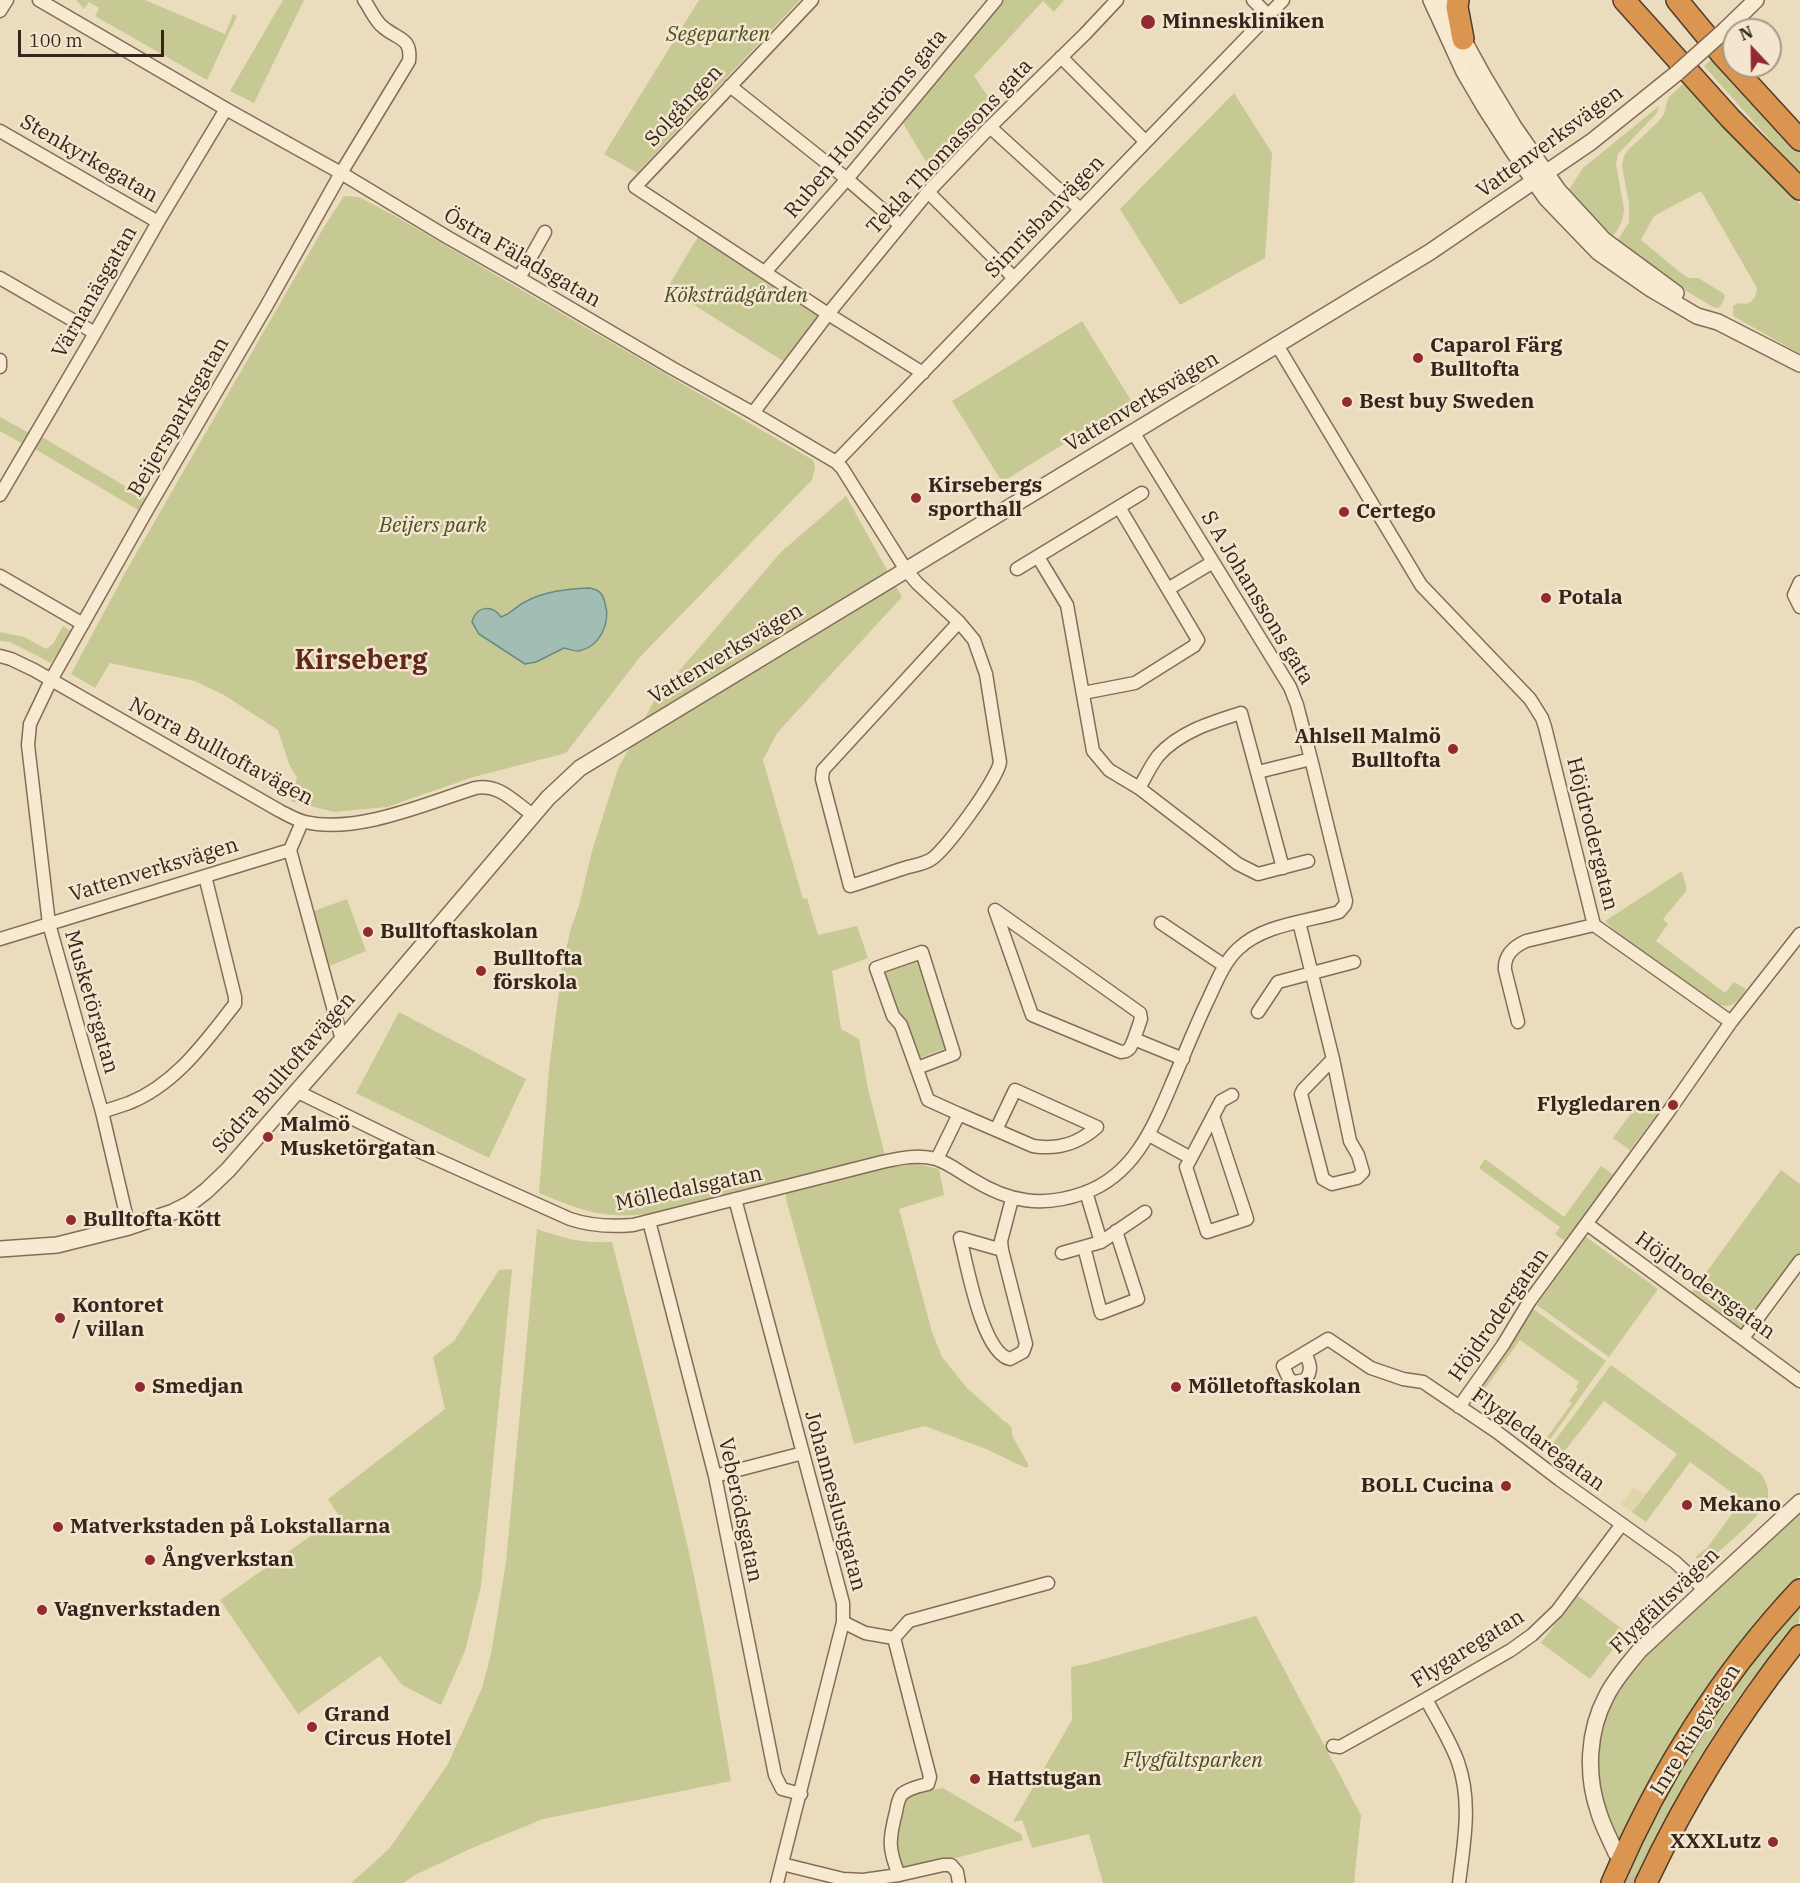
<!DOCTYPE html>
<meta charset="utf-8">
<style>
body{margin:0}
#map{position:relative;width:1800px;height:1883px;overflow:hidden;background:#ecdcbe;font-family:"IBM Plex Serif",serif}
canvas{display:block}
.north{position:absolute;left:1722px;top:18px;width:60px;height:60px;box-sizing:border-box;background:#f4e6ce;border:2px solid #a79987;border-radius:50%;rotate:338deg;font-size:16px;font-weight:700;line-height:24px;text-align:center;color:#33261c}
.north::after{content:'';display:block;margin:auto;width:21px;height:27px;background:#912a31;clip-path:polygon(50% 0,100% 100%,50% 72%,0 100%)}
.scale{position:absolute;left:18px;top:30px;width:146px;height:27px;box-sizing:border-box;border:3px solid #33261c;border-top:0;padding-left:8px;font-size:18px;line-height:21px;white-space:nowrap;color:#33261c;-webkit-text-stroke:4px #f4e6ce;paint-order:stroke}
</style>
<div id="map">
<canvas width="1800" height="1883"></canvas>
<div class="north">N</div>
<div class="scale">100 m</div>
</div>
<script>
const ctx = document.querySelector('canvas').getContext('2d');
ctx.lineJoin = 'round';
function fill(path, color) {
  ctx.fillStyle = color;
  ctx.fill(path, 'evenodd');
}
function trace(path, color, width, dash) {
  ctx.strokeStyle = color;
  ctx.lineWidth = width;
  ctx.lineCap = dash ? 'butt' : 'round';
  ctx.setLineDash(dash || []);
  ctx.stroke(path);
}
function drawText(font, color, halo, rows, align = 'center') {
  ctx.font = font + ' "IBM Plex Serif",serif';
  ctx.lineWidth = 5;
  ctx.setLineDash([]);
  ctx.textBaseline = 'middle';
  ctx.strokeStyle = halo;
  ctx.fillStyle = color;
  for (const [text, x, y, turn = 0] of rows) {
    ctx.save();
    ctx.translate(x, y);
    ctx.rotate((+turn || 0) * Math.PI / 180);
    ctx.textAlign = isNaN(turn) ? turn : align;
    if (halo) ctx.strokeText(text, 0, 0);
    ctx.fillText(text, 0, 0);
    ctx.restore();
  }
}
fill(new Path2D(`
 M 1634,1487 L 1644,1494 L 1632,1512 L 1621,1504 Z`), '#e1d5ac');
fill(new Path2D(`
 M 76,0 L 145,0 L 225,34 L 233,14 L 237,16 L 207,80 L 95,16 L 99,8 L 89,2 L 84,9 Z
 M 283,0 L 304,0 L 254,103 L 230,91 Z
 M 699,0 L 800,0 L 637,173 L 604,154 Z
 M 1004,0 L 1064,0 L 1054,12 L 1043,1 L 974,76 L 993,104 L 932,172 L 903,123 Z
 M 1715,56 L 1800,151 L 1800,174 L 1704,66 Z
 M 1687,80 L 1800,204 L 1800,354 L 1733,316 L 1733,306 L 1738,303 C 1750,306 1756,300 1757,288 L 1701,191 L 1654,216 L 1641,240 L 1681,273 L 1689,278 L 1698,278 L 1723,293 L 1725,297 L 1720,307 L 1716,308 L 1711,306 L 1675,284 L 1618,240 L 1629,222 L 1629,204 L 1622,166 L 1624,156 L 1628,150 L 1657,123 L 1664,114 L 1668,98 Z
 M 1234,93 L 1272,153 L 1265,258 L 1180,305 L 1120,209 Z
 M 1659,106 L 1657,113 L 1618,154 L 1616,164 L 1624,209 C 1623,220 1620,228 1613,236 L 1596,221 L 1568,191 L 1583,168 Z
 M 344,196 L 359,197 L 395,216 L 813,460 L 815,467 L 812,480 L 640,657 L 566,753 L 470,778 L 387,807 L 334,812 L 291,801 L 297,778 L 289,764 L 278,730 L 224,695 L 195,681 L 110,663 L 95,688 L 71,674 L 125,573 L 324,227 Z
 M 698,237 L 819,314 L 783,361 L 667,288 Z
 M 1082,321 L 1132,402 L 1002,482 L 952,401 Z
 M 0,417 L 29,433 L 23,444 L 0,431 Z
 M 42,437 L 147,499 L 140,511 L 35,449 Z
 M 846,496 L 902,597 L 777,733 L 763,760 L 803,899 L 807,898 L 818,935 L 857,926 L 868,958 L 832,971 L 841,1029 L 859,1039 L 868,1089 L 888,1167 L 917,1164 L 939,1169 L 944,1195 L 899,1209 L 932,1332 L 942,1357 L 967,1388 L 1005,1422 L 1008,1423 L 1012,1429 L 1012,1435 L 1029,1466 L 1026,1468 L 986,1449 L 925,1426 L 854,1444 L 786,1199 L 785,1179 L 648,1214 C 601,1219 581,1210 539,1193 L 549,1069 L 562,967 L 571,928 L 579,906 L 592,851 L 618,769 L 655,699 L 781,552 Z
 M 63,626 L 71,631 L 51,663 L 10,642 L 0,641 L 0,632 L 24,637 L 46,649 L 53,644 Z
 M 1682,871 L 1687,890 L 1663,919 L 1668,924 L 1656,941 L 1725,993 L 1734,982 L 1746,989 C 1738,1003 1732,1009 1717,1004 L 1616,933 L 1605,921 Z
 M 347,899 L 366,951 L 327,967 L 314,911 Z
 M 920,956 L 949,1047 L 920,1058 L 906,1021 L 896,1007 L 883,969 Z
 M 399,1012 L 526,1079 L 489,1158 L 356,1093 Z
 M 1642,1098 L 1659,1111 L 1630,1150 L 1613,1138 Z
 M 1485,1159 L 1564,1217 L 1601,1166 L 1614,1175 L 1565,1241 L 1555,1234 L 1560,1227 L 1479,1168 Z
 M 1781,1170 L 1800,1184 L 1800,1256 L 1742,1335 L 1689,1296 Z
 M 537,1229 C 567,1239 579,1243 612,1242 C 637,1341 663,1439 686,1539 C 704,1619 717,1700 731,1781 L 543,1819 L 472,1848 L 415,1875 L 403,1883 L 351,1883 L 389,1849 L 448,1764 L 482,1688 L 491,1654 L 506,1562 Z
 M 1586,1237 L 1658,1289 L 1609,1357 L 1537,1305 Z
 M 512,1269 L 481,1586 L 465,1651 L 441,1705 L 402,1685 L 380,1656 L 298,1714 L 220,1600 L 339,1516 L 328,1499 L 445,1409 L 433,1357 L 454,1341 L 499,1270 Z
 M 1533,1309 L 1606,1361 L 1544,1448 L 1482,1404 L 1481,1395 L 1545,1440 L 1572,1403 L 1569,1401 L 1578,1389 L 1576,1387 L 1579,1382 L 1520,1340 L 1481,1394 L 1475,1390 Z
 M 1611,1365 L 1761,1474 C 1765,1480 1769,1488 1768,1496 C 1767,1514 1719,1550 1705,1564 L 1695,1557 L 1707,1548 L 1742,1500 L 1690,1462 L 1646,1522 L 1632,1512 L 1677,1454 L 1604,1401 L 1559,1458 L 1548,1450 Z
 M 1800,1511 L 1800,1575 C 1763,1617 1725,1660 1695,1707 C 1667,1751 1644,1797 1619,1843 C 1611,1825 1603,1807 1599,1787 C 1593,1751 1603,1708 1625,1679 C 1644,1653 1669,1632 1692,1611 C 1728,1578 1764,1544 1800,1511 Z
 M 1577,1595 L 1626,1632 L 1590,1679 L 1541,1643 Z
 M 1800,1599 C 1800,1606 1800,1619 1798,1625 C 1783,1648 1761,1666 1745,1688 C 1701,1749 1666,1815 1636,1883 L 1619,1883 L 1637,1843 L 1712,1711 Z
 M 1256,1616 L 1361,1815 L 1354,1883 L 1103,1883 L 1089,1834 L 1032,1848 L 1022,1820 L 1013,1822 L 1072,1720 L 1071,1667 L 1090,1663 Z
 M 943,1788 L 1021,1834 L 1023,1840 L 904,1872 L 900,1868 L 894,1833 L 906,1795 Z`), '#c6c993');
const water = new Path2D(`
 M 589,588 C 592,589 596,589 598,591 C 602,593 604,599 605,603 C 611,623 600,647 578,651 C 574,651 569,649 564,648 L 536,662 L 525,664 L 479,634 L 472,622 C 476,606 492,604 501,617 C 511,614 516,606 525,602 C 544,591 568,589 589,588 Z`);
fill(water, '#a2beb4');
trace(water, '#6a8b81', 1.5);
trace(new Path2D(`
 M 1619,1857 L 1634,1883`), '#c7b89e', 15, [15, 8]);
const minor = new Path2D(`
 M 39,0 L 226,109 L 341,173 L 447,237 L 519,278 L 672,368 L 753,413 L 836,462 L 842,468 L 906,570 L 917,583 L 959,622 L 974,640 L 986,674 L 1000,762 C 998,778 945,852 930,860 C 923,864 916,865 908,867 C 889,873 870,880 850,886 L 822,779 L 823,770 L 959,622
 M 812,0 L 635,187 L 828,314 L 923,373
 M 1253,0 L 1268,15
 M 0,11 L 7,0
 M 1061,57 L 1145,141
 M 730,86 L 847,179 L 900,225
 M 990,127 L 1080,209
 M 0,131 L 158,222
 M 928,192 L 1014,278
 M 765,272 L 847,179 L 996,0
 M 0,278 L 95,333
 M 519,278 L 545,232
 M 1277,345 L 1421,585 L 1530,699 L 1542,718 L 1545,727 L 1594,925 L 1731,1022
 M 0,360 L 0,367
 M 753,413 L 828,314 L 928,192 L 990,127 L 1085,34 L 1117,0
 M 836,462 L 1283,0
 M 0,495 L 95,333 L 158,222 L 226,109
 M 1038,557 L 1067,605 L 1093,751 L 1109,770 L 1139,788 L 1238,864 L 1258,874 L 1308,861
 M 1017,569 L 1142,493
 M 0,576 L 83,624
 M 1800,582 L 1794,595 L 1800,607
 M 1168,589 L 1213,562
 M 0,656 L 11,659 L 34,670 L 280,811 C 288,815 296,820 305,822 C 357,834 425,804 475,788 C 499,783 514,802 533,815
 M 1083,693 L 1135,683 L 1194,646 L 1198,640 L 1119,507
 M 1258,772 L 1311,759
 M 1139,788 C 1145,778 1151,765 1158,756 C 1179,732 1212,722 1241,713 L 1283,868
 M 290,850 L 342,1040
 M 1299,922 L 1333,1059 L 1350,1141 L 1358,1155 L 1363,1172 L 1357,1178 L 1332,1184 L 1323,1179 L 1301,1094 L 1303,1090 L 1333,1059
 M 1161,923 L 1225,966
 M 0,939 L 290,850 L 302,822
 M 1258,1012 L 1278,982 L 1354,962
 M 1518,1022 L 1505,970 C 1504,955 1513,947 1526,941 L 1594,925
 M 1134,1039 C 1131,1046 1130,1052 1121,1052 L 1032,1015 L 995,910 L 1140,1013 L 1141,1019 L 1134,1039 L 1183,1059
 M 917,1068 L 954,1054 L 922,952 L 876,968 L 893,1016 L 901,1025 L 928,1100 L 959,1114
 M 296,1091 L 425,1154 L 570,1219 C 591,1226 611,1227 633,1225 L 882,1162 C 900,1158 919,1154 936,1159 C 949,1163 961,1173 972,1179 C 1009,1202 1042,1208 1084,1193 C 1134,1175 1153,1128 1172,1083 C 1184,1055 1195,1027 1208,1000 C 1216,983 1224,962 1238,949 C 1264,924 1306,922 1339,912 L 1345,905 L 1346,901 L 1311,759 L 1297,705 L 1290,687 L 1133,432
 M 102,1112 C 111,1109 120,1106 129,1103 C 176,1084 205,1042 235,1004 L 235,997 L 205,876
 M 1149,1135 L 1191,1158 L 1221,1101 L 1232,1095
 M 1191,1158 L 1186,1167 L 1207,1232 L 1247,1219 L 1213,1116
 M 937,1159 L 959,1114 L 1033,1146 C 1058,1150 1078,1144 1097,1127 L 1015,1090 L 996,1130
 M 1086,1192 L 1101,1242
 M 735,1199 L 843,1603 L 843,1622 L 777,1883
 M 649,1221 L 715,1476 L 775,1775 L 782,1789 L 801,1794
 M 1587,1224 L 1800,1381
 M 129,1227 L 102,1112 L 49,924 L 28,745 L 30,724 L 51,680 L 147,510 L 267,305 L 341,173 L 409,61 C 412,37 398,40 383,27 C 375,21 370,8 364,0
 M 1084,1247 L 1101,1313 L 1138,1299 L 1116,1231
 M 1002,1250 L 1026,1344 L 1023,1352 L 1010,1359 C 982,1353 967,1264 960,1238 L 1002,1250 L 1001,1241 L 1012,1199
 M 1062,1253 L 1101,1242 L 1145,1212
 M 1743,1338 L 1800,1261
 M 1305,1353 C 1310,1363 1313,1371 1305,1380 L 1295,1382 L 1289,1379 L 1283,1366 L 1328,1339 L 1371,1368 L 1403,1379 L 1423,1382 L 1497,1432 L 1560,1480 L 1675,1562 L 1705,1590
 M 1459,1407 L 1503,1345 L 1529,1302 L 1666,1115 L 1731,1022 L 1800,934
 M 715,1476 L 803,1453
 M 843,1622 L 865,1633 L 894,1638 L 909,1621 L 1048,1583
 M 894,1638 L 930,1777 L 928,1784 C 920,1786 909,1788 902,1794 C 898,1799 897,1806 896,1812 C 889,1839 888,1849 899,1875
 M 1426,1699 C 1437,1720 1450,1740 1458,1762 C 1472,1802 1464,1842 1459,1883
 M 1333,1746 L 1340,1747 L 1426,1699 L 1511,1650 L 1532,1635 L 1557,1611 L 1622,1524
 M 782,1864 L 843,1879 L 863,1880 L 899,1875 L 943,1865 L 951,1865 L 957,1872 L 959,1883`);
const tertiary = new Path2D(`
 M 1431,0 L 1464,72 L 1484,106 L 1513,151 L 1546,198 L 1598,252 L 1651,289 L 1697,316 L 1718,322 L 1800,364
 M 1447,0 L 1463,39 L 1485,79 L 1514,127 L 1558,190 L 1604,240 L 1676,293
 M 1725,30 L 1756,0
 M 0,1249 L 57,1245 L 129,1227 L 173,1212 L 189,1204 L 206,1191 L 228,1170 L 342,1040 L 548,798 L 580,768 L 1430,252 L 1591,142 L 1677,73
 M 1616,1853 C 1610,1839 1602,1825 1598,1810 C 1586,1774 1588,1731 1606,1697 C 1614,1680 1627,1666 1639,1651 L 1800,1502`);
const motorway = new Path2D(`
 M 1458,0 L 1457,7 L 1463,39
 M 1624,0 L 1730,118 L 1800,189
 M 1677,0 L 1724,57 L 1800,140
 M 1612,1883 C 1658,1776 1720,1675 1800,1590
 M 1646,1883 C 1688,1793 1738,1714 1800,1636`);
trace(minor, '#846c58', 15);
trace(tertiary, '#846c58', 18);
trace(motorway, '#513b2c', 24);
trace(minor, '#f7ead1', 12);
trace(tertiary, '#f7ead1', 15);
trace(motorway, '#da9550', 21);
const tertiaryBridge = new Path2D(`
 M 1677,73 L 1725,30`);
trace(tertiaryBridge, '#846c58', 18, []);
trace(tertiaryBridge, '#f7ead1', 15);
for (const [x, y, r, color] of [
 [1148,22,8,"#912a31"],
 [1418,358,6,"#912a31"],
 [1347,402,6,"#912a31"],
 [916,498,6,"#912a31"],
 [1344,512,6,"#912a31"],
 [1546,598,6,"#912a31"],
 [1453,749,6,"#912a31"],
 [368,932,6,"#912a31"],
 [481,971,6,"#912a31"],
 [1673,1105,6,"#912a31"],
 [268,1137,6,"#912a31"],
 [71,1220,6,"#912a31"],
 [60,1318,6,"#912a31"],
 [140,1387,6,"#912a31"],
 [1176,1387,6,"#912a31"],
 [1506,1486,6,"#912a31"],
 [1687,1505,6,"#912a31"],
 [58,1527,6,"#912a31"],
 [150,1560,6,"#912a31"],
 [42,1610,6,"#912a31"],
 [312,1727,6,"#912a31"],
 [975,1779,6,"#912a31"],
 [1773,1842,6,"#912a31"]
]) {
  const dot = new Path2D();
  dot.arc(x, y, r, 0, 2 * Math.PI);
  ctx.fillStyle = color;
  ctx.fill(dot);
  trace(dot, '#f4e6ce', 2);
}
drawText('bold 21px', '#33261c', '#f4e6ce', [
 ["Minneskliniken",1162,22],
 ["Caparol Färg",1430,346],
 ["Bulltofta",1430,370],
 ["Best buy Sweden",1359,402],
 ["Kirsebergs",928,486],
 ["sporthall",928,510],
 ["Certego",1356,512],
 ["Potala",1558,598],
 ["Ahlsell Malmö",1441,737,"right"],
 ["Bulltofta",1441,761,"right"],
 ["Bulltoftaskolan",380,932],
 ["Bulltofta",493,959],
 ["förskola",493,983],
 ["Flygledaren",1661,1105,"right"],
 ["Malmö",280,1125],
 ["Musketörgatan",280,1149],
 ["Bulltofta Kött",83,1220],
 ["Kontoret",72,1306],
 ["/ villan",72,1330],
 ["Smedjan",152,1387],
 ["Mölletoftaskolan",1188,1387],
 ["BOLL Cucina",1494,1486,"right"],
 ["Mekano",1699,1505],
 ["Matverkstaden på Lokstallarna",70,1527],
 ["Ångverkstan",162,1560],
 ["Vagnverkstaden",54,1610],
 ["Grand",324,1715],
 ["Circus Hotel",324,1739],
 ["Hattstugan",987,1779],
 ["XXXLutz",1761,1842,"right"]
], 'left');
drawText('italic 21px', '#474f23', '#f4e6ce', [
 ["Segeparken",718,35],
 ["Köksträdgården",736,296],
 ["Beijers park",433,526],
 ["Flygfältsparken",1193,1761]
]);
drawText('21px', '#33261c', '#f4e6ce', [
 ["Solgången",684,106,-47],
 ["Ruben Holmströms gata",866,124,-50],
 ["Vattenverksvägen",1550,142,-36],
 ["Tekla Thomassons gata",950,147,-47],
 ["Stenkyrkegatan",89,159,30],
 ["Simrisbanvägen",1045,217,-46],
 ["Östra Fäladsgatan",522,258,30],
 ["Värnanäsgatan",95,292,-60],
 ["Vattenverksvägen",1142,402,-31],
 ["Beijersparksgatan",179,417,-60],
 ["S A Johanssons gata",1257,598,59],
 ["Vattenverksvägen",726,654,-31],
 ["Norra Bulltoftavägen",221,752,28],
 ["Höjdrodergatan",1592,834,76],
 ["Vattenverksvägen",154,870,-17],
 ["Musketörgatan",91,1002,74],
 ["Södra Bulltoftavägen",284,1073,-49],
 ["Mölledalsgatan",689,1189,-12],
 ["Höjdrodersgatan",1705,1286,36],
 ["Höjdrodergatan",1499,1315,-55],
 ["Flygledaregatan",1538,1440,36],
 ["Johanneslustgatan",835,1501,75],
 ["Veberödsgatan",740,1510,78],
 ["Flygfältsvägen",1665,1601,-44],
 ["Flygaregatan",1468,1649,-32],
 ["Inre Ringvägen",1696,1730,-58]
]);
drawText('bold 27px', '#5f271d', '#f4e6ce', [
 ["Kirseberg",361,661]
]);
</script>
